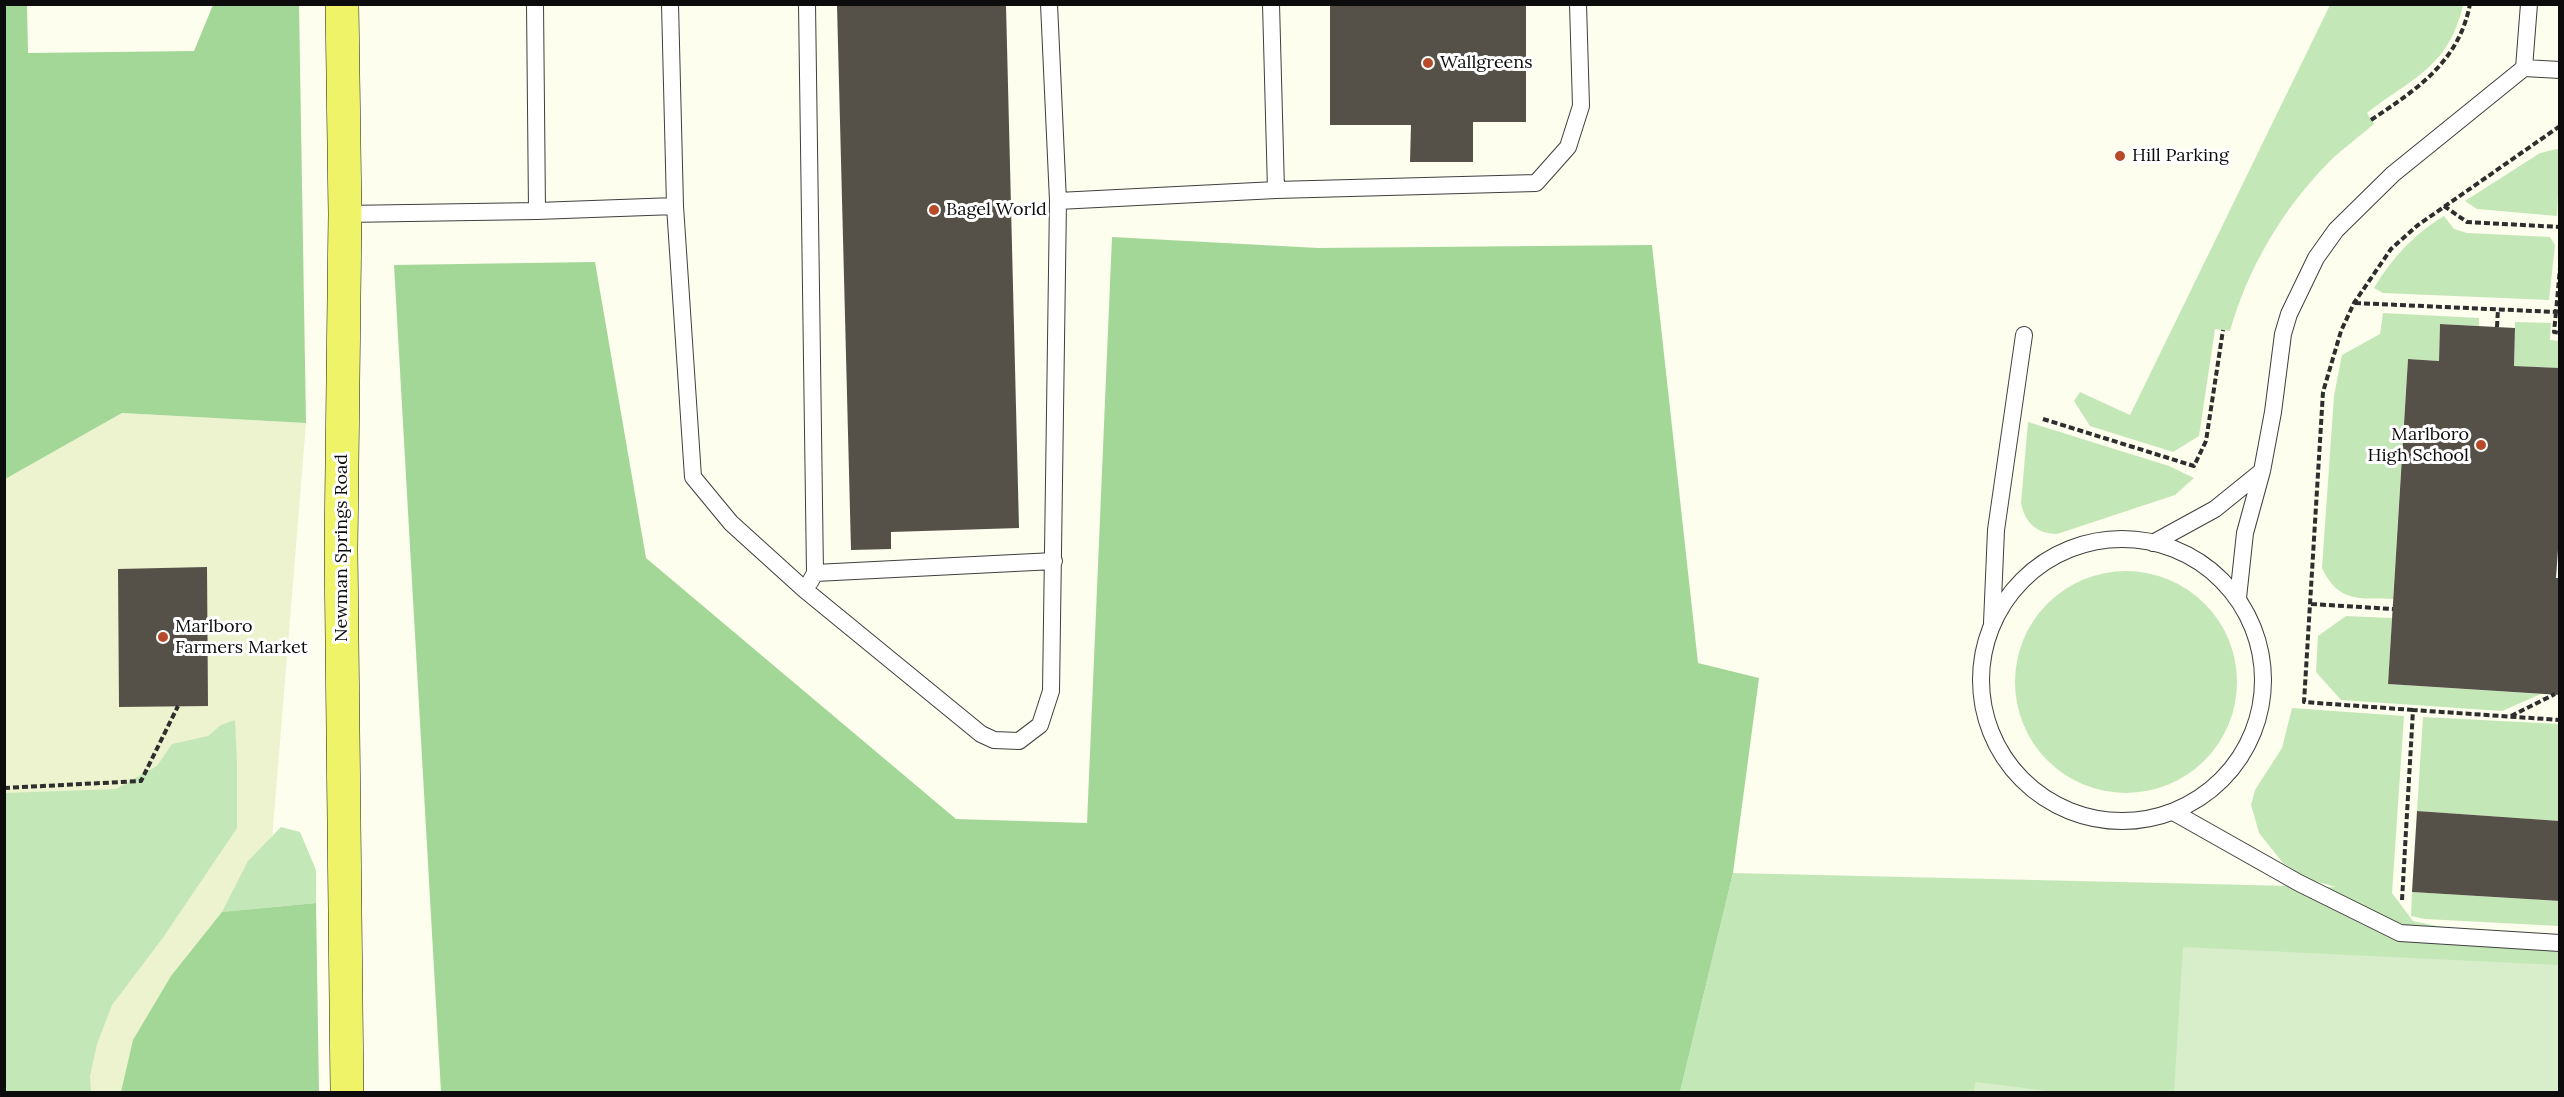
<!DOCTYPE html>
<style>
body{margin:0}
#map{position:relative;width:2564px;height:1097px;overflow:hidden;background:#fdfeed;font-family:Lora,serif}
canvas{display:block}
.frame{position:absolute;inset:0;border:6px solid #0c0c0c;pointer-events:none}
</style>
<div id="map">
<canvas width="2564" height="1097"></canvas>
<div class="frame"></div>
</div>
<script>
const ctx = document.querySelector('canvas').getContext('2d');
ctx.lineJoin = 'round';
function fill(path, color) {
  ctx.fillStyle = color;
  ctx.fill(path, 'evenodd');
}
function trace(path, color, width, dash) {
  ctx.strokeStyle = color;
  ctx.lineWidth = width;
  ctx.lineCap = dash ? 'butt' : 'round';
  ctx.setLineDash(dash || []);
  ctx.stroke(path);
}
function drawText(font, color, halo, rows, align = 'center') {
  ctx.font = font + ' Lora,serif';
  ctx.lineWidth = 6;
  ctx.setLineDash([]);
  ctx.textBaseline = 'middle';
  ctx.strokeStyle = halo;
  ctx.fillStyle = color;
  for (const [text, x, y, turn = 0] of rows) {
    ctx.save();
    ctx.translate(x, y);
    ctx.rotate((+turn || 0) * Math.PI / 180);
    ctx.textAlign = isNaN(turn) ? turn : align;
    if (halo) ctx.strokeText(text, 0, 0);
    ctx.fillText(text, 0, 0);
    ctx.restore();
  }
}
fill(new Path2D(`
 M 122,413 L 306,423 L 264,938 L 264,1092 L 5,1092 L 4,479 Z`), '#ecf3ce');
fill(new Path2D(`
 M 2330,5 L 2463,5 C 2449,67 2412,78 2367,113 L 2374,124 C 2359,137 2342,149 2328,163 C 2282,210 2248,268 2230,331 L 2215,329 L 2199,436 L 2173,452 L 2090,426 L 2074,401 L 2080,392 L 2130,415 Z
 M 2557,149 L 2560,151 L 2557,216 L 2477,209 L 2465,201 L 2540,153 Z
 M 2444,216 L 2454,229 L 2467,233 L 2550,237 L 2555,245 L 2549,300 L 2383,293 L 2374,288 C 2393,257 2413,235 2444,216 Z
 M 2383,313 L 2479,318 L 2479,326 L 2440,324 L 2439,361 L 2408,359 L 2393,599 C 2360,598 2338,603 2322,568 L 2334,396 L 2342,355 L 2380,334 Z
 M 2515,322 L 2551,323 L 2550,340 L 2559,341 L 2559,368 L 2514,366 Z
 M 2028,422 L 2169,466 L 2194,478 L 2175,495 L 2057,534 C 2037,534 2025,523 2021,503 Z
 M2015 682a111 111 0 1 1 222 0a111 111 0 1 1-222 0Z
 M 2346,616 L 2392,618 L 2388,684 L 2541,694 L 2502,711 L 2341,700 L 2316,672 L 2318,636 Z
 M 2292,708 L 2404,716 L 2392,893 L 2413,921 L 2559,952 L 2559,1092 L 1680,1092 L 1733,873 L 2336,887 L 2310,880 L 2283,863 L 2259,833 L 2254,815 L 2251,805 L 2255,790 L 2282,748 Z
 M 2423,717 L 2559,724 L 2559,821 L 2417,811 Z
 M 235,720 L 237,764 L 237,828 L 162,939 L 112,1005 L 97,1044 L 90,1076 L 91,1092 L 5,1092 L 5,793 L 116,789 L 157,766 L 172,744 L 208,736 L 221,725 Z
 M 281,827 L 300,832 L 316,870 L 316,903 L 222,912 L 248,861 Z
 M 2412,892 L 2559,901 L 2559,926 L 2425,919 L 2411,916 Z`), '#c4e7b8');
fill(new Path2D(`
 M 5,4 L 27,5 L 28,53 L 194,51 L 213,5 L 299,5 L 306,423 L 122,413 L 5,479 Z
 M 1112,237 L 1318,248 L 1652,245 L 1698,663 L 1759,678 L 1733,873 L 1680,1092 L 441,1092 L 394,265 L 595,262 L 646,558 L 956,819 L 1087,823 Z
 M 316,903 L 319,1092 L 121,1092 L 133,1040 L 171,976 L 222,912 Z`), '#a3d798');
fill(new Path2D(`
 M 2183,947 L 2559,965 L 2559,1092 L 2174,1092 Z
 M 1975,1082 L 2057,1092 L 1974,1092 Z`), '#d8eeca');
fill(new Path2D(`
 M 1330,4 L 1526,4 L 1526,122 L 1473,122 L 1473,162 L 1410,162 L 1411,125 L 1330,125 Z
 M 837,5 L 1006,5 L 1019,528 L 891,532 L 891,549 L 851,550 Z
 M 2440,324 L 2515,328 L 2514,366 L 2560,368 L 2560,522 L 2556,578 L 2560,578 L 2560,695 L 2388,684 L 2408,359 L 2439,361 Z
 M 207,567 L 208,706 L 119,707 L 118,569 Z
 M 2417,811 L 2560,821 L 2560,901 L 2412,892 Z`), '#555149');
const lane = new Path2D(`
 M 535,4 L 537,211
 M 670,4 L 675,206
 M 807,4 L 815,573
 M 2524,68 L 2529,4
 M 1276,190 L 1536,183 L 1568,147 L 1581,106 L 1578,4
 M 1058,201 L 1276,190 L 1271,4
 M 345,214 L 537,211 L 675,206 L 693,477 L 731,523 L 805,590 L 981,734 L 994,740 L 1019,741 L 1040,725 L 1051,691 L 1058,201 L 1049,4
 M1981 680a141 141 0 1 1 282 0a141 141 0 1 1-282 0Z
 M 2153,543 L 2215,509 L 2262,471
 M 810,582 L 815,573 L 1054,561
 M 2238,598 L 2245,533 L 2262,471 L 2273,412 L 2283,334 L 2289,314 L 2316,258 L 2336,230 L 2393,174 L 2524,68 L 2560,70
 M 1992,623 L 1996,530 L 2024,335
 M 2175,813 L 2299,883 L 2400,933 L 2560,943`);
const primary = new Path2D(`
 M 342,4 L 345,214 L 341,549 L 347,1092`);
trace(lane, '#3f3f3f', 18);
trace(primary, '#1d1d1d', 34);
trace(new Path2D(`
 M 2371,120 C 2416,90 2459,62 2470,4
 M 2444,206 L 2467,222 L 2560,227
 M 2355,303 L 2556,312 L 2560,268
 M 2556,312 L 2554,332 L 2560,333
 M 2497,327 L 2498,309
 M 2043,419 L 2194,466 L 2206,441 L 2223,330
 M 2311,604 L 2393,609
 M 2413,710 L 2304,702 L 2323,392 L 2341,331 L 2354,303 L 2391,249 L 2418,225 L 2560,126
 M 2511,716 L 2555,694
 M 4,788 L 141,781 L 178,706
 M 2402,900 L 2413,710 L 2560,720`), '#2e2e2e', 4, [6, 3]);
trace(lane, '#fff', 16);
trace(primary, '#eff368', 33);
for (const [x, y, r, color] of [
 [1428,63,6,"#b64a2b"],
 [2120,156,6,"#b64a2b"],
 [934,210,6,"#b64a2b"],
 [2481,445,6,"#b64a2b"],
 [163,637,6,"#b64a2b"]
]) {
  const dot = new Path2D();
  dot.arc(x, y, r, 0, 2 * Math.PI);
  ctx.fillStyle = color;
  ctx.fill(dot);
  trace(dot, '#fff', 2);
}
drawText('18px', '#0c0c0c', '#fff', [
 ["Wallgreens",1440,63],
 ["Hill Parking",2132,156],
 ["Bagel World",946,210],
 ["Marlboro",2469,435,"right"],
 ["High School",2469,456,"right"],
 ["Marlboro",175,627],
 ["Farmers Market",175,648]
], 'left');
drawText('18px', '#0c0c0c', '#fff', [
 ["Newman Springs Road",342,548,-90]
]);
</script>
